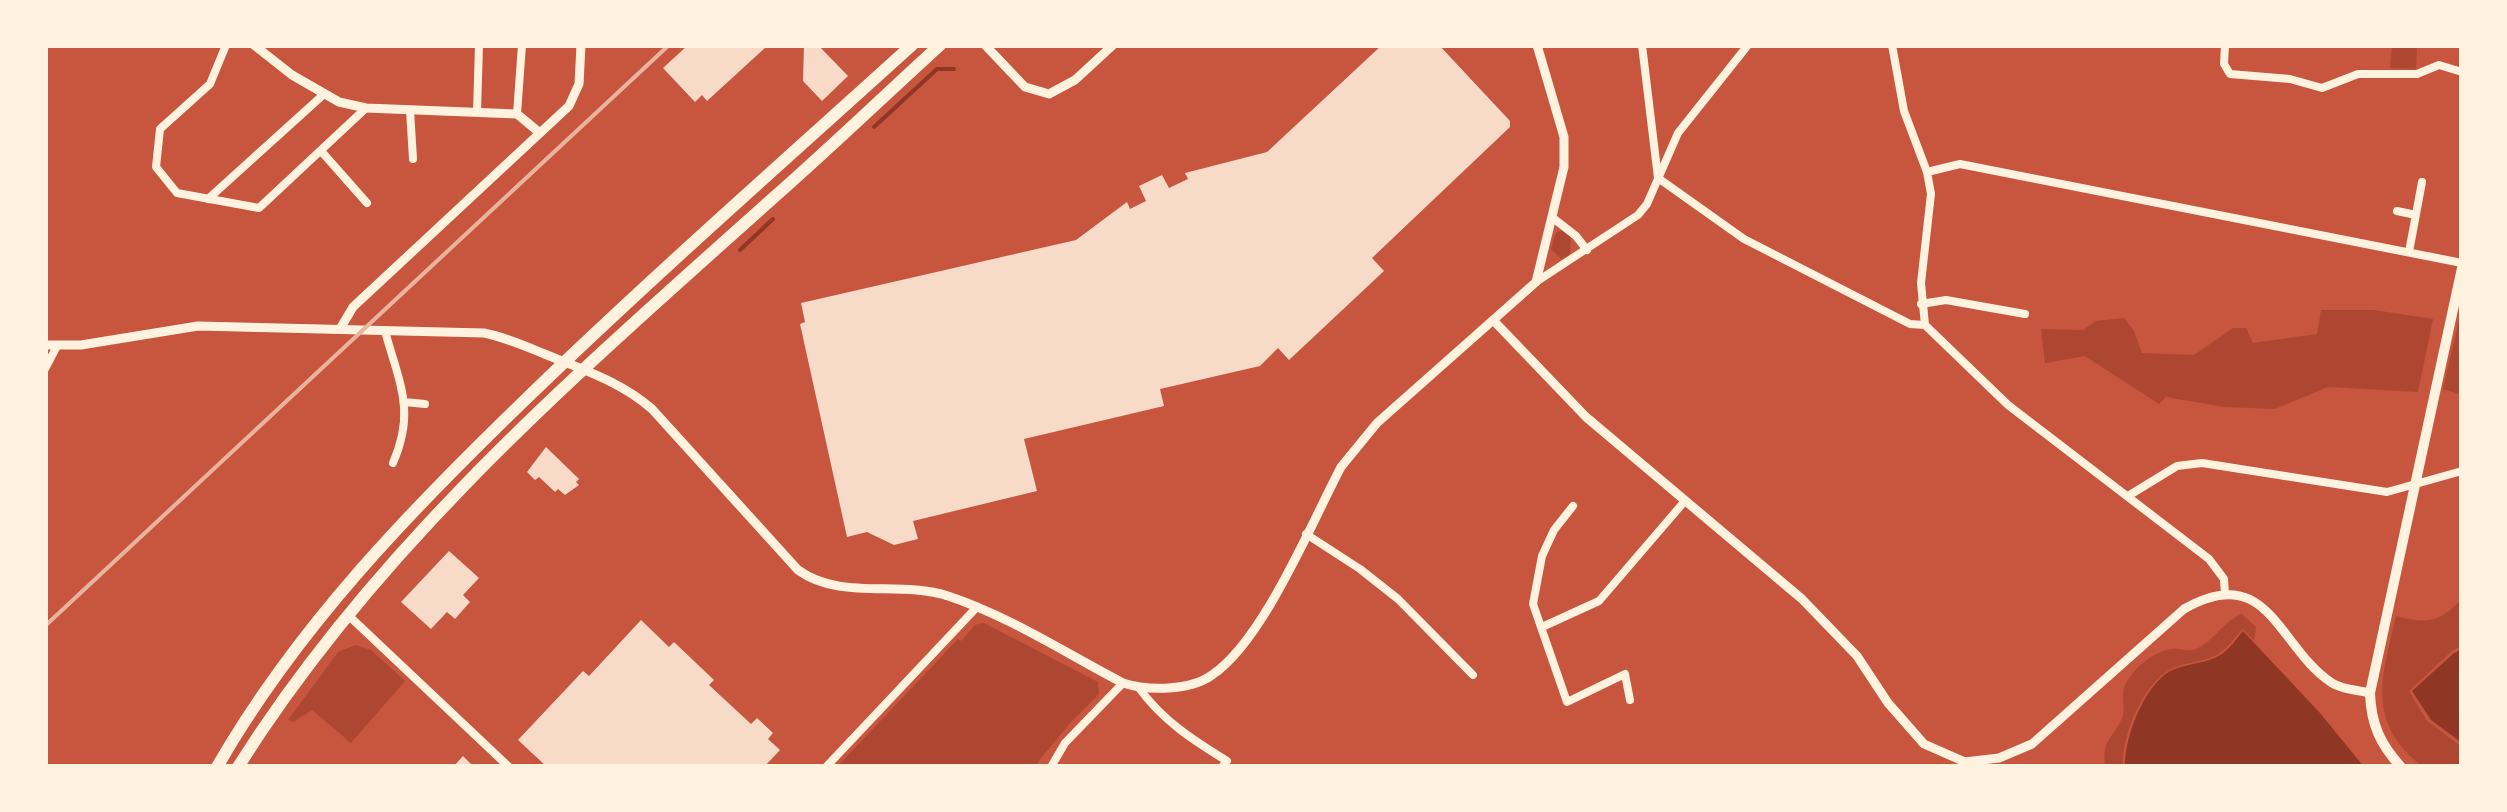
<!DOCTYPE html>
<style>
body{margin:0}
#map{position:relative;width:2507px;height:812px;overflow:hidden;background:#c8553d;font-family:"Roboto Condensed",sans-serif}
canvas{display:block}
.frame{position:absolute;inset:0;border:48px solid #fff3e0;pointer-events:none}
</style>
<div id="map">
<canvas width="2507" height="812"></canvas>
<div class="frame"></div>
</div>
<script>
const ctx = document.querySelector('canvas').getContext('2d');
ctx.lineJoin = 'round';
function fill(path, color) {
  ctx.fillStyle = color;
  ctx.fill(path, 'evenodd');
}
function trace(path, color, width, dash) {
  ctx.strokeStyle = color;
  ctx.lineWidth = width;
  ctx.lineCap = dash ? 'butt' : 'round';
  ctx.setLineDash(dash || []);
  ctx.stroke(path);
}
fill(new Path2D(`
 M 2392,45 L 2417,45 L 2416,69 L 2390,68 Z
 M 1563,230 L 1571,236 L 1570,254 L 1561,259 L 1551,249 L 1556,233 Z
 M 2321,310 L 2374,310 L 2433,319 L 2418,392 L 2328,387 L 2275,409 L 2224,407 L 2166,397 L 2159,404 L 2085,356 L 2045,363 L 2041,329 L 2083,330 L 2096,321 L 2124,318 L 2134,331 L 2142,353 L 2194,355 L 2233,328 L 2246,328 L 2253,343 L 2317,334 Z
 M 2460,316 L 2462,316 L 2462,395 L 2443,389 Z
 M 2462,599 L 2462,646 L 2453,650 L 2409,691 L 2427,721 L 2462,747 L 2462,767 L 2423,767 C 2365,722 2382,677 2396,616 C 2429,624 2438,623 2462,599 Z
 M 2242,614 L 2256,627 L 2254,641 L 2243,629 C 2236,636 2229,646 2221,652 C 2207,663 2185,661 2169,670 C 2142,686 2121,737 2123,767 L 2105,767 C 2102,738 2112,741 2122,718 C 2126,709 2121,697 2124,688 C 2131,670 2151,653 2170,649 C 2182,647 2189,654 2200,647 C 2216,638 2225,620 2242,614 Z
 M 984,623 L 1098,682 L 1099,694 L 1071,722 L 1037,763 L 1043,767 L 837,767 L 958,639 L 961,641 L 975,625 Z
 M 356,645 L 371,650 L 405,681 L 351,743 L 312,710 L 293,722 L 288,720 L 338,652 Z`), '#ae4732');
fill(new Path2D(`
 M 2243,631 L 2320,713 L 2364,767 L 2125,767 C 2124,738 2144,686 2170,671 C 2186,663 2207,664 2222,654 C 2230,648 2237,638 2243,631 Z
 M 2462,649 L 2462,743 L 2431,720 L 2412,691 L 2454,653 Z`), '#8f3625');
trace(new Path2D(`
 M 874,127 L 937,69 L 954,69
 M 740,250 L 773,219`), '#8f3625', 4);
fill(new Path2D(`
 M 688,45 L 764,45 L 766,47 L 707,101 L 702,95 L 695,102 L 663,68 Z
 M 804,45 L 818,45 L 848,76 L 822,101 L 803,81 Z
 M 1382,45 L 1439,45 L 1510,121 L 1510,127 L 1372,258 L 1384,271 L 1289,360 L 1278,348 L 1260,366 L 1160,389 L 1164,406 L 1024,439 L 1037,491 L 913,521 L 918,539 L 894,545 L 867,532 L 847,537 L 800,324 L 805,322 L 801,303 L 1076,240 L 1127,202 L 1130,209 L 1146,201 L 1139,186 L 1162,175 L 1169,188 L 1188,179 L 1185,173 L 1267,152 Z
 M 546,447 L 579,479 L 576,482 L 579,485 L 565,495 L 558,489 L 555,492 L 539,477 L 535,480 L 527,472 Z
 M 449,551 L 479,578 L 463,595 L 470,602 L 455,619 L 447,612 L 431,629 L 401,602 Z
 M 641,620 L 669,647 L 674,642 L 714,680 L 709,685 L 751,724 L 757,718 L 773,733 L 768,739 L 780,750 L 764,767 L 547,767 L 518,740 L 583,671 L 589,676 Z
 M 463,756 L 474,767 L 453,767 Z`), '#f7dbc8');
trace(new Path2D(`
 M 226,45 L 210,84 L 160,129 L 156,167 L 177,193 L 259,208 L 366,108
 M 1642,45 L 1658,178 L 1744,239 L 1910,324 L 1925,325
 M 1892,45 L 1904,111 L 1927,172 L 1931,194 L 1921,283 L 1925,325 L 2008,405 L 2209,559 L 2224,579 L 2225,594
 M 2225,45 L 2224,64 L 2230,74 L 2290,79 L 2322,88 L 2358,74 L 2417,74 L 2439,65 L 2462,72
 M 410,110 L 413,159
 M 477,112 L 479,45
 M 517,114 L 522,45
 M 321,151 L 367,203
 M 1927,172 L 1960,164 L 2462,263
 M 208,199 L 323,95
 M 2397,211 L 2416,215
 M 1553,218 L 1576,236 L 1587,250
 M 2409,252 L 2422,182
 M 1536,282 L 1638,215 L 1647,204 L 1678,133 L 1748,45
 M 1921,304 L 1946,300 L 2025,314
 M 385,331 C 399,383 416,410 393,463
 M 45,369 L 57,346
 M 404,402 L 425,404
 M 2128,496 L 2177,466 L 2202,463 L 2387,492 L 2462,471
 M 1573,506 L 1554,530 L 1542,556 L 1533,604 L 1567,702 L 1625,674 L 1630,700
 M 1306,534 L 1360,569 L 1398,599 L 1473,675
 M 348,615 L 509,767
 M 1542,627 L 1599,601 L 1684,502
 M 1139,688 C 1163,721 1193,740 1227,761 L 1222,767
 M 826,767 L 976,608
 M 1051,767 L 1065,743 L 1123,683`), '#fff3e0', 8);
trace(new Path2D(`
 M 254,45 L 292,75 L 339,102 L 366,108 L 517,114 L 540,133
 M 985,45 L 1025,87 L 1049,94 L 1075,80 L 1113,45
 M 1493,320 L 1586,417 L 1802,599 L 1857,656 L 1888,703 L 1924,744 L 1965,762 L 1999,758 L 2032,744 L 2184,609 C 2269,560 2278,648 2332,683 C 2343,690 2358,690 2370,693
 M 340,329 L 353,307 L 569,106 L 579,84 L 581,45
 M 45,345 L 81,345 L 198,326 L 484,333 C 509,338 529,348 552,357 C 589,372 622,383 652,409 L 798,570 C 841,601 899,580 948,596 C 1009,616 1067,654 1123,683 C 1148,691 1190,691 1212,675 C 1263,641 1311,524 1341,467 L 1377,423 L 1536,282 L 1564,167 L 1564,137 L 1537,45`), '#fff3e0', 9);
trace(new Path2D(`
 M 2401,767 C 2380,744 2371,724 2370,693 L 2462,268`), '#fff3e0', 10);
trace(new Path2D(`
 M 217,767 C 298,626 411,510 527,398 C 652,277 783,162 912,45
 M 238,767 C 378,544 578,373 772,199 C 829,149 884,96 940,45`), '#fff3e0', 12);
trace(new Path2D(`
 M 45,626 L 669,45`), '#e9b49f', 4);
</script>
